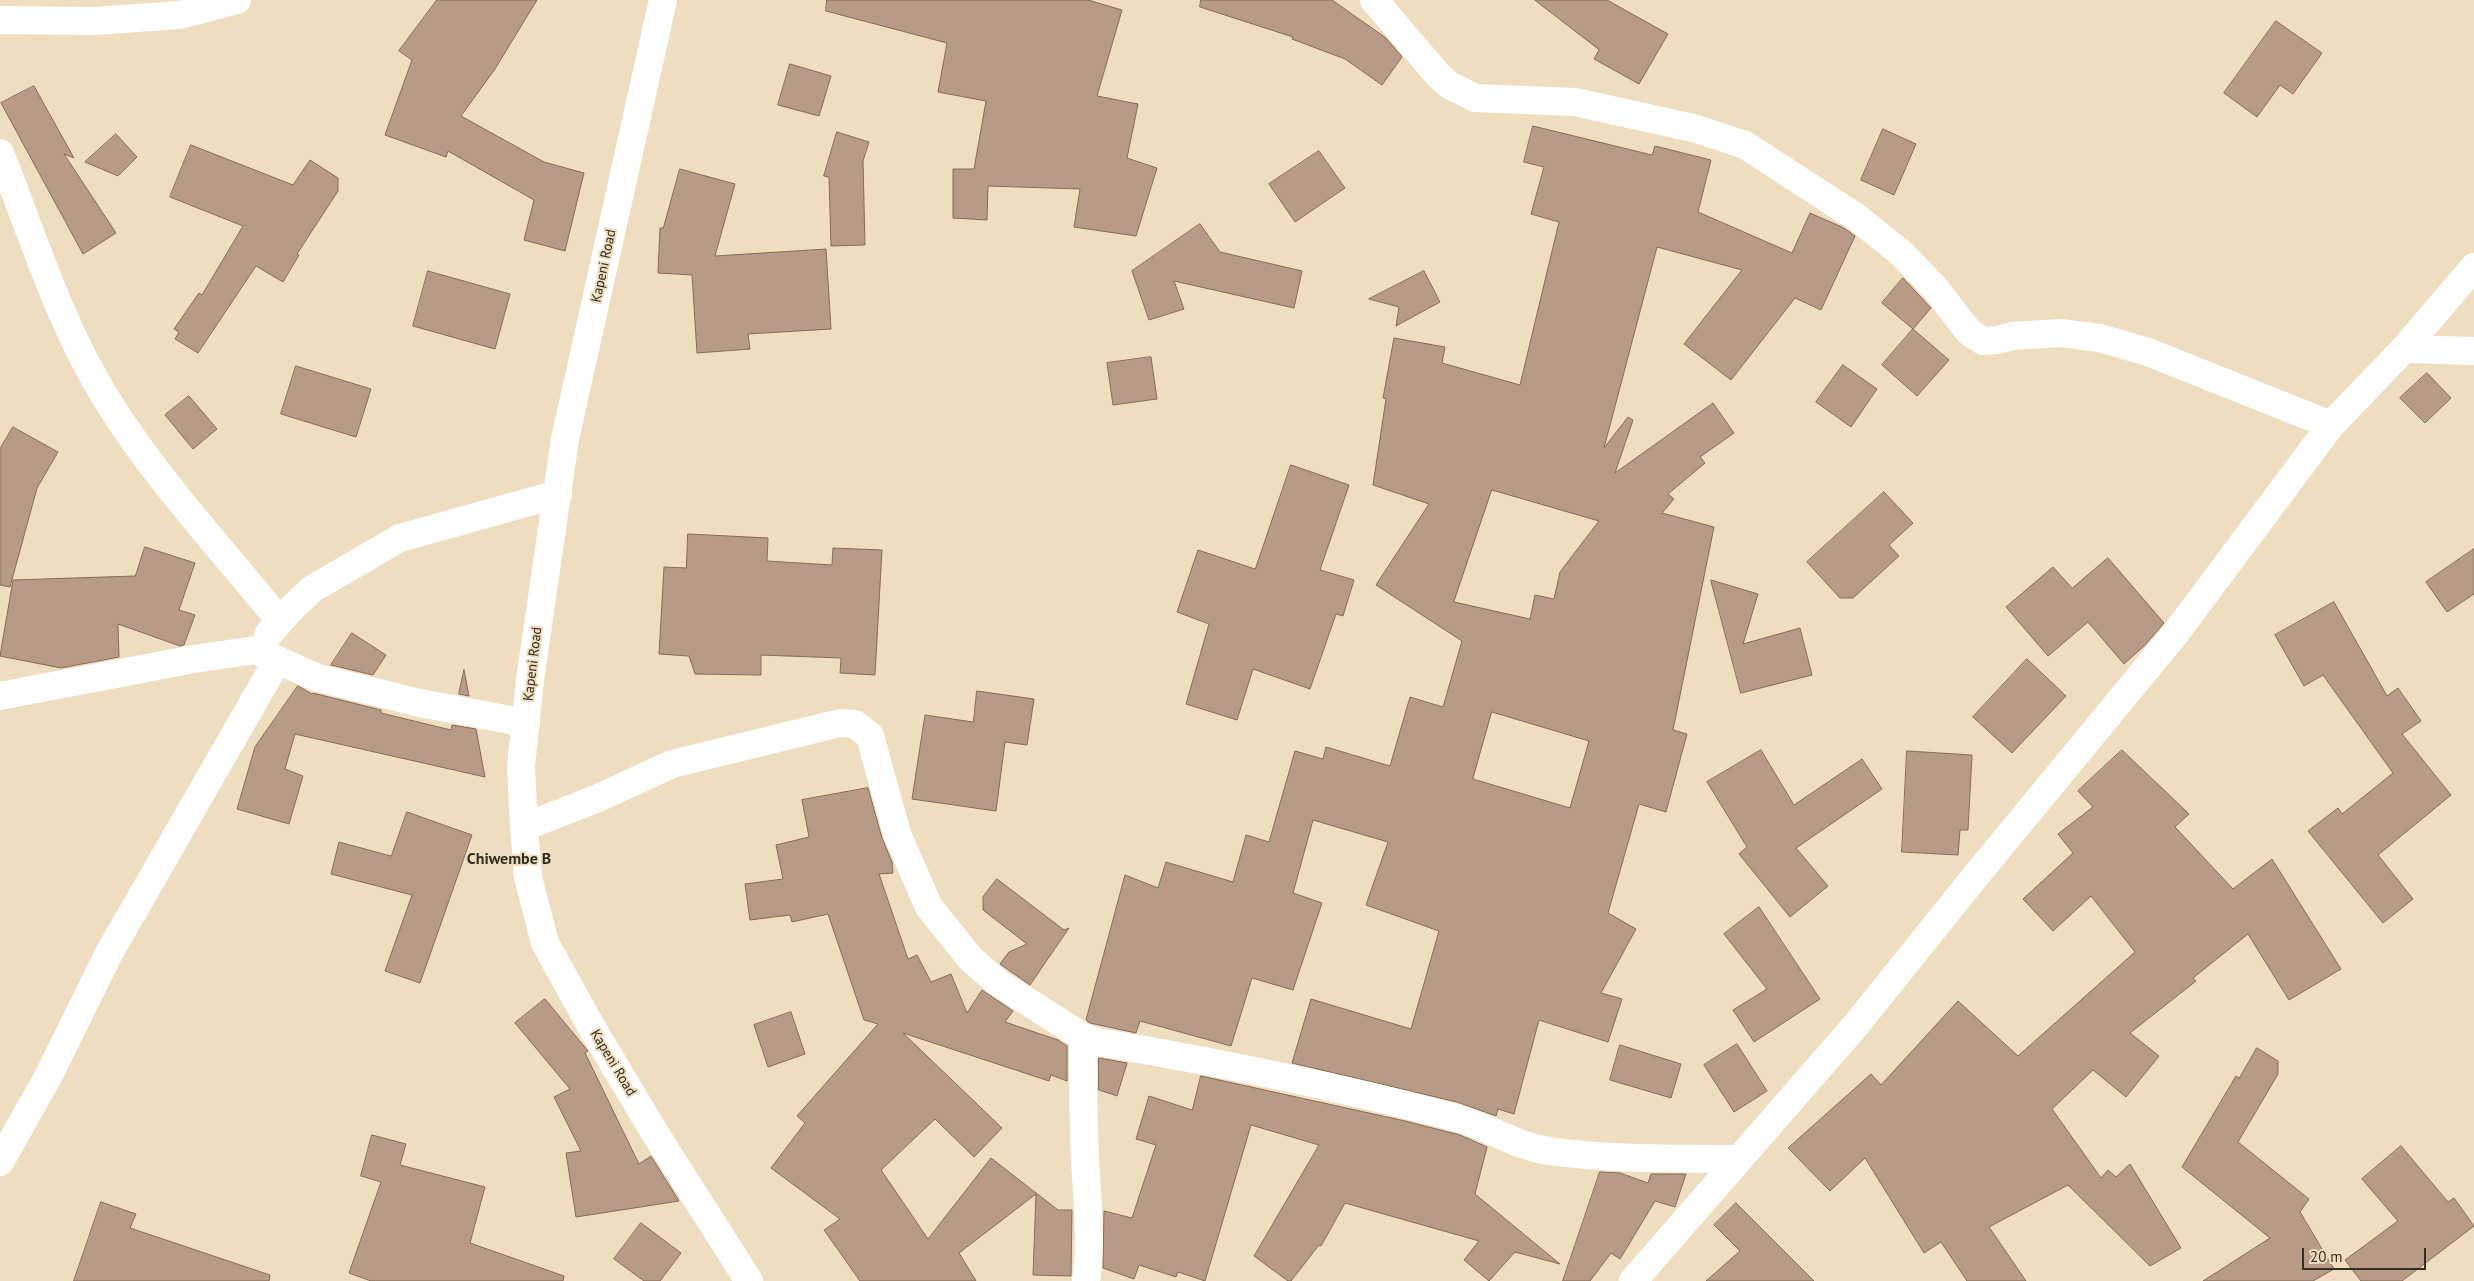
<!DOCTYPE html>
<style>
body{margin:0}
#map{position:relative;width:2474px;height:1281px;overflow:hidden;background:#eedebf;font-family:"PT Sans",sans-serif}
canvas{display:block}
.scale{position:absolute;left:2302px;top:1248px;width:124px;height:22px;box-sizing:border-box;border:2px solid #342e22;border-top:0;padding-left:6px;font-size:15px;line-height:18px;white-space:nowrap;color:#342e22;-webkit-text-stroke:4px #eedebf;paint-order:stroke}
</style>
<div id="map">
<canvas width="2474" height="1281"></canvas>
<div class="scale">20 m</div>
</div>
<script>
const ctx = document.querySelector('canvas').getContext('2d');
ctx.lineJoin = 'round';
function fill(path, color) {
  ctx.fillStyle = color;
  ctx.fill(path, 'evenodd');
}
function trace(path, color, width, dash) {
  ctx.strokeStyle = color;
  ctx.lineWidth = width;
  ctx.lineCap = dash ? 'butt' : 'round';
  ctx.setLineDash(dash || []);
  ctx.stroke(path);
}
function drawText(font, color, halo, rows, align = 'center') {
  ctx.font = font + ' "PT Sans",sans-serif';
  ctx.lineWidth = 4;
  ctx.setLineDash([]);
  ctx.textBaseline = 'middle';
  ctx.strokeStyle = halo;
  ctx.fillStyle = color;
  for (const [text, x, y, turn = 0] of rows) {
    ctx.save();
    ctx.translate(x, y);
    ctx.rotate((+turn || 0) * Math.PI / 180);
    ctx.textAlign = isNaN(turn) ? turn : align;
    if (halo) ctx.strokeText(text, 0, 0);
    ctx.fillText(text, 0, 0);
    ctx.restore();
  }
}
const building = new Path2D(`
 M 437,0 L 537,0 L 495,69 L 461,116 L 544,162 L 584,173 L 565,251 L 524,240 L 534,200 L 448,151 L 446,157 L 385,135 L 412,60 L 399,51 Z
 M 827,0 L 1088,0 L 1122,10 L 1097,96 L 1138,104 L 1127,158 L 1157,168 L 1136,236 L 1074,227 L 1080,189 L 988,186 L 987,220 L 953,218 L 953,169 L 974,169 L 986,101 L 938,92 L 947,43 L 826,11 Z
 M 1201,0 L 1332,0 L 1386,38 L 1402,57 L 1382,85 L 1345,59 L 1292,39 L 1293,37 L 1200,7 Z
 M 1535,0 L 1607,0 L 1668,34 L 1639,84 L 1594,59 L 1599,50 Z
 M 2276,21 L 2322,53 L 2293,94 L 2280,85 L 2257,117 L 2224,93 Z
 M 790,64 L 831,76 L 819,116 L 778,105 Z
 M 34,86 L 74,158 L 64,154 L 116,233 L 83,254 L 1,103 Z
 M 1533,126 L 1652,155 L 1655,146 L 1711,160 L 1698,212 L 1792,253 L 1810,213 L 1844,228 L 1855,236 L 1821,310 L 1795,298 L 1731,380 L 1684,344 L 1742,270 L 1657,247 L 1604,448 L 1628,417 L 1633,420 L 1615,473 L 1713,403 L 1734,433 L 1700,457 L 1705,463 L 1668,494 L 1674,499 L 1662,513 L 1714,527 L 1673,730 L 1687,734 L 1666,812 L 1639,804 L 1608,913 L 1636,929 L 1601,993 L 1622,999 L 1608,1042 L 1539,1020 L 1514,1114 L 1498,1109 L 1496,1116 L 1457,1102 L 1292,1063 L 1311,999 L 1411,1029 L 1439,931 L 1366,905 L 1388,842 L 1313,820 L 1293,893 L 1322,903 L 1293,990 L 1252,978 L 1231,1046 L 1140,1021 L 1136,1033 L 1090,1023 L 1086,1020 L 1125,875 L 1158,888 L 1166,862 L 1233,882 L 1246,835 L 1269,842 L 1295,751 L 1323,759 L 1326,747 L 1390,766 L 1410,697 L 1443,707 L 1462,641 L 1376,585 L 1429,504 L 1373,485 L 1386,399 L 1383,398 L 1394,338 L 1445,347 L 1442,363 L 1520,385 L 1559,222 L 1531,214 L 1544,167 L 1524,162 ZM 1492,490 L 1599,521 L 1560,572 L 1554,599 L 1535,595 L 1530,619 L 1454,602 ZM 1492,712 L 1589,741 L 1570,808 L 1473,779 Z
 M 1883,129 L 1916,144 L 1894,195 L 1861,180 Z
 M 837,132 L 869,142 L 863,161 L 865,245 L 831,246 L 829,177 L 824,176 Z
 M 116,134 L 137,157 L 118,176 L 85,162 Z
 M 191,145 L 293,185 L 310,160 L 338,178 L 338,191 L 297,254 L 299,255 L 283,282 L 256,266 L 198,353 L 175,339 L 179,332 L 174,329 L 199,293 L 202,295 L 243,226 L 170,197 Z
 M 1319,151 L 1345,188 L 1295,222 L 1269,184 Z
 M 680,169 L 735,184 L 715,256 L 826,249 L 831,329 L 748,334 L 750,349 L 697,353 L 692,275 L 658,273 L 660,228 L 663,228 Z
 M 1200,224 L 1220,252 L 1302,271 L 1294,308 L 1174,281 L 1184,309 L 1149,320 L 1132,271 Z
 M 428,271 L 510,294 L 495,349 L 413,326 Z
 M 1424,271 L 1440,302 L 1396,326 L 1399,307 L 1369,299 Z
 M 1903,278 L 1931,308 L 1913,329 L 1882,303 Z
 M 1913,329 L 1949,360 L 1917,396 L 1882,365 Z
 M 1151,357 L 1157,399 L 1113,405 L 1107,363 Z
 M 1843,365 L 1877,389 L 1851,427 L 1816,402 Z
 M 296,366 L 371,389 L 356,437 L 281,414 Z
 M 2427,373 L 2451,398 L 2425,423 L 2400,398 Z
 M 189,396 L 217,429 L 193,449 L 165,415 Z
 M 13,427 L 58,452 L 37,488 L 10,587 L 0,585 L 0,449 Z
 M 1291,465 L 1349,485 L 1320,570 L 1354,580 L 1343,616 L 1336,614 L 1310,689 L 1253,669 L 1237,720 L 1186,704 L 1209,624 L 1177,612 L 1198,550 L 1255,569 Z
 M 1884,492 L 1913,523 L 1889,545 L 1899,556 L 1853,598 L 1840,598 L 1807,562 Z
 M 688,534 L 768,538 L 767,561 L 832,565 L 833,548 L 882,550 L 875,675 L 840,673 L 841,658 L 761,655 L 761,675 L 695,674 L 689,656 L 659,654 L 664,567 L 686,568 Z
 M 145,547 L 195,563 L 179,610 L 195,615 L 184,645 L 180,646 L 118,624 L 119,657 L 61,668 L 0,656 L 13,580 L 135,576 Z
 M 2474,549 L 2474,594 L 2447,612 L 2426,582 Z
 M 2108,558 L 2164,623 L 2144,646 L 2124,664 L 2088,622 L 2048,656 L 2006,607 L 2053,567 L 2072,588 Z
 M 1711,580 L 1758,594 L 1743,644 L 1800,628 L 1812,675 L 1741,693 Z
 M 2334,602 L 2387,696 L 2398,688 L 2421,721 L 2402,734 L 2451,795 L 2378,855 L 2413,899 L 2383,923 L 2308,831 L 2338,808 L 2342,814 L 2393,773 L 2323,675 L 2304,686 L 2275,635 Z
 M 352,633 L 386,655 L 373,675 L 331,665 Z
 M 2027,659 L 2066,696 L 2012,753 L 1973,717 Z
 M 464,670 L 469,696 L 459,694 Z
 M 298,686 L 312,694 L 313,693 L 381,710 L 381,713 L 451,730 L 452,725 L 476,729 L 485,777 L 295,734 L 285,769 L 303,776 L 289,824 L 237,809 L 255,747 Z
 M 977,691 L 1034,699 L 1027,745 L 1005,742 L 996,811 L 912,799 L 925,715 L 973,722 Z
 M 1761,750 L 1794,805 L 1862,759 L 1882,789 L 1796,848 L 1828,886 L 1790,917 L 1739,854 L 1747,847 L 1707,782 Z
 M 2122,750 L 2189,814 L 2175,827 L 2233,889 L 2272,859 L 2341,969 L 2289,1000 L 2248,934 L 2193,978 L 2196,981 L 2130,1033 L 2159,1056 L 2126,1097 L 2093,1070 L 2052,1109 L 2101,1178 L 2108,1170 L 2116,1177 L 2130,1164 L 2181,1248 L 2150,1266 L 2068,1185 L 1989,1227 L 2026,1281 L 1967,1281 L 1941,1242 L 1924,1253 L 1865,1158 L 1830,1191 L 1788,1148 L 1871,1074 L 1881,1085 L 1958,1001 L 2018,1056 L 2135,952 L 2091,896 L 2053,931 L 2023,899 L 2073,853 L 2058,834 L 2093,807 L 2078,791 Z
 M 1907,751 L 1972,755 L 1968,830 L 1960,830 L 1958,855 L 1902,852 Z
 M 868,788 L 882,838 L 892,862 L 893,873 L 879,874 L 908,959 L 917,955 L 931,982 L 951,974 L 967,1013 L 982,990 L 1013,1011 L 1005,1022 L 1058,1040 L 1067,1046 L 1067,1081 L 1051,1075 L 1049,1081 L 903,1033 L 1002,1128 L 974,1157 L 935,1119 L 881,1170 L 928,1239 L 991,1158 L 1058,1210 L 1072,1210 L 1071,1276 L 1033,1275 L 1036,1194 L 959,1253 L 976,1281 L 860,1281 L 824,1230 L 840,1219 L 771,1168 L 805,1123 L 797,1116 L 878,1024 L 864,1020 L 828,914 L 792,922 L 790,915 L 750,920 L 745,884 L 783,879 L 776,845 L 809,837 L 802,800 Z
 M 407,812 L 472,835 L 420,983 L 385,971 L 412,895 L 331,874 L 339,842 L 391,856 Z
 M 997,879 L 1064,930 L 1069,928 L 1030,985 L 1000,964 L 1009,952 L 1027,944 L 983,910 L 983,897 Z
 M 1759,907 L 1820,999 L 1754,1042 L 1733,1010 L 1767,989 L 1724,934 Z
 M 545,999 L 588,1051 L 585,1053 L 639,1164 L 651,1156 L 679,1201 L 576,1217 L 566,1153 L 581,1151 L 554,1097 L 570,1089 L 515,1023 Z
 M 791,1012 L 805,1054 L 768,1067 L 754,1025 Z
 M 1737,1044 L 1767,1091 L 1734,1112 L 1704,1065 Z
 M 1620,1045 L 1681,1064 L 1671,1098 L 1610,1080 Z
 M 2257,1048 L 2278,1061 L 2278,1074 L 2238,1142 L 2309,1199 L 2300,1212 L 2334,1269 L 2313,1281 L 2203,1281 L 2270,1238 L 2182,1167 L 2236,1076 L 2239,1078 Z
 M 1099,1058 L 1127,1063 L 1117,1096 L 1099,1090 Z
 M 1201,1076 L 1405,1121 L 1460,1135 L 1487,1147 L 1475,1194 L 1560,1264 L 1515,1252 L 1489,1281 L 1464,1260 L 1479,1241 L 1345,1203 L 1321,1246 L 1319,1245 L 1291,1281 L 1288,1281 L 1254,1256 L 1319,1145 L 1251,1125 L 1205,1281 L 1178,1272 L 1176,1277 L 1139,1265 L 1134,1279 L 1103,1268 L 1104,1211 L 1132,1218 L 1156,1145 L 1136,1139 L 1149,1096 L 1192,1110 Z
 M 372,1135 L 406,1144 L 400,1165 L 485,1187 L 470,1243 L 564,1276 L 563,1281 L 371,1281 L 349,1273 L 381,1182 L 361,1176 Z
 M 2401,1146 L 2448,1202 L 2454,1198 L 2474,1226 L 2402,1281 L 2361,1281 L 2345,1260 L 2398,1221 L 2362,1179 Z
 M 1600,1172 L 1620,1173 L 1648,1183 L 1651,1174 L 1686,1174 L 1675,1207 L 1655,1201 L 1620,1259 L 1611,1253 L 1590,1281 L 1563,1281 Z
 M 101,1202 L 136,1214 L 130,1228 L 270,1275 L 269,1281 L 74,1281 Z
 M 1736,1203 L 1814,1281 L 1706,1281 L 1740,1251 L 1714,1225 Z
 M 641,1223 L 681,1253 L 660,1281 L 644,1281 L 614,1259 Z`);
fill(building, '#b89b87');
trace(building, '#856b58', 1);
trace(new Path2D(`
 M 1374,0 L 1438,75 L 1449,85 L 1475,98 L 1575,102 L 1693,128 L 1745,145 L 1856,217 L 1900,252 L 1935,288 L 1969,332 L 1983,341 L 1997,340 L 2012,336 L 2061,333 L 2100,338 L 2148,352 L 2331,425
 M 0,20 L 94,21 L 180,15 L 237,0
 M 0,153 C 33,236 60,325 107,400 C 156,479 222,549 280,621
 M 2404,349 L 2474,351
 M 268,635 L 288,612 L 312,589 L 400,538 L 558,494
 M 0,696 L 194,659 L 255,650 L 318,678 L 420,703 L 526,723
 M 524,827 L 596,799 L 672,764 L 840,723 L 855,724 L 870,736 L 897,834 L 929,907 L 970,958 L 997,982 L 1083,1037 L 1098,1042 C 1217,1062 1336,1086 1453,1117 C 1485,1125 1515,1146 1549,1151 C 1612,1160 1674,1158 1738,1159
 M 1083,1037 C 1083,1078 1083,1118 1085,1159 C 1087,1200 1092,1240 1086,1281
 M 0,1162 L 49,1075 L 108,955 L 277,661
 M 1633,1281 L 1856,1025 L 1974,878 L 2175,634 L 2331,425 L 2404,349 L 2474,267`), '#fff', 28);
trace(new Path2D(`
 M 663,0 L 565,439 L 530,680 L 521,766 L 524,827 L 528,877 L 545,943 L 591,1026 L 656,1135 L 749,1281`), '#fff', 28);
drawText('14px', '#342e22', '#eedebf', [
 ["Kapeni Road",604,266,-78],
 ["Kapeni Road",533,664,-83],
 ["Kapeni Road",613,1063,59]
]);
drawText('bold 16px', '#342e22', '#eedebf', [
 ["Chiwembe B",509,859]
]);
</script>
